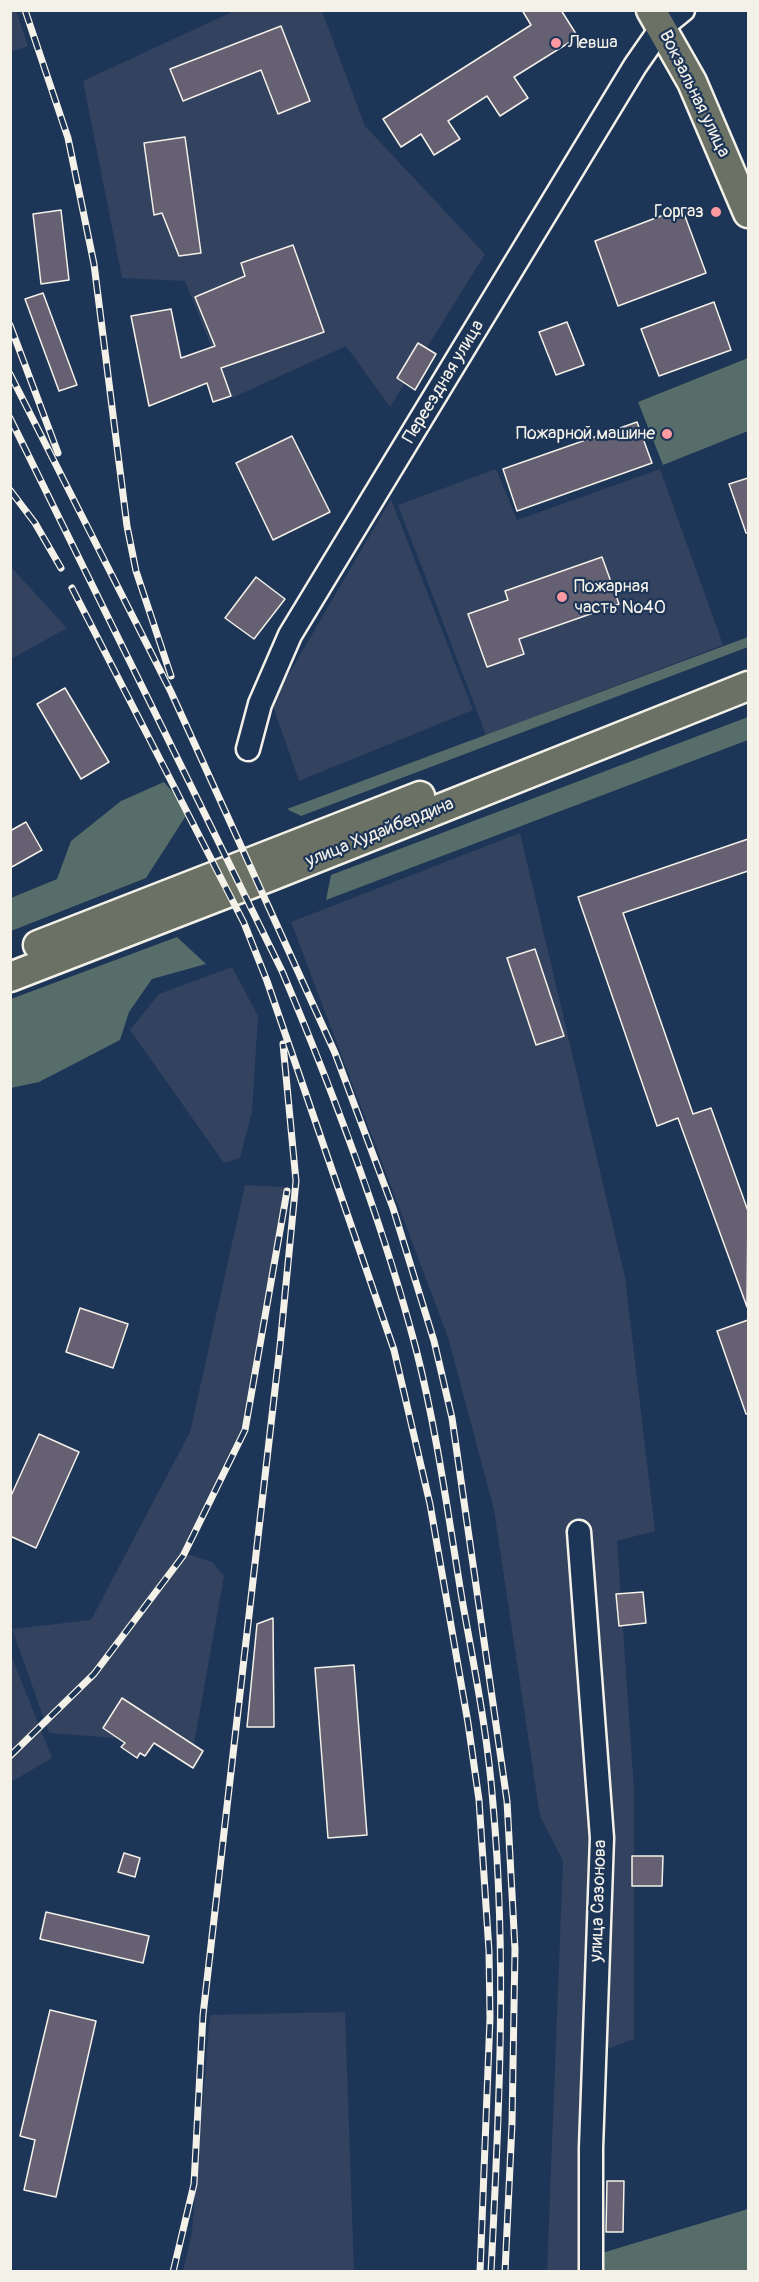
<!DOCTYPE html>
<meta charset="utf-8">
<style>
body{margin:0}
#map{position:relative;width:759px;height:2282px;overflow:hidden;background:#1d3557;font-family:Pangolin,sans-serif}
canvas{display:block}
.frame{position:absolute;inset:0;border:12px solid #f4f1e8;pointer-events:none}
</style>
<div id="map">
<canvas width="759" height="2282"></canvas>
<div class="frame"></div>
</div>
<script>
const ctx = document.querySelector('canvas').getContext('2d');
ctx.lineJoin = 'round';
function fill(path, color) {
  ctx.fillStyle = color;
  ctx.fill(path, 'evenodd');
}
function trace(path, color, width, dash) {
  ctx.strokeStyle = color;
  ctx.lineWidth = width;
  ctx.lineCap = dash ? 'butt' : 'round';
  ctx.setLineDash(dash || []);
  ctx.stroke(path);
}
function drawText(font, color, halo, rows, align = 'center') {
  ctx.font = font + ' Pangolin,sans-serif';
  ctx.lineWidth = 4.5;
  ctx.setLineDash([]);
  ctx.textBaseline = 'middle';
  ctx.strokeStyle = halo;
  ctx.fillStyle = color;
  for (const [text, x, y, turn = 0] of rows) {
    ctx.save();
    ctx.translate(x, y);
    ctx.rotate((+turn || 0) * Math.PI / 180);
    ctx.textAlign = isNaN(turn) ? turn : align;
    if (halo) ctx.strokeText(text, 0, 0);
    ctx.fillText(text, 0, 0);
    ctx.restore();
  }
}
fill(new Path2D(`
 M 10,11 L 16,11 L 28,46 L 11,52 Z
 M 234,11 L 322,11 L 365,126 L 485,254 L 390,407 L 346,346 L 232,398 L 185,281 L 122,278 L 83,81 Z
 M 496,469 L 517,520 L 660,469 L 723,645 L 486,735 L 398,505 Z
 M 391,499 L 473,710 L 299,781 L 272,703 Z
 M 10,566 L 67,628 L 11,659 L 10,659 Z
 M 520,833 L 625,1277 L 655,1531 L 617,1541 L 634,1790 L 634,2039 L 604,2050 L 600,2271 L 547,2271 L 563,1861 L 540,1816 L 494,1510 L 448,1337 L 291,922 Z
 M 232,967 L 258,1016 L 252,1112 L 240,1158 L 224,1163 L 130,1030 L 159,994 Z
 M 245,1185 L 285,1187 L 241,1429 L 181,1552 L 212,1562 L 224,1576 L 194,1744 L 49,1733 L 12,1629 L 91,1620 L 190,1432 Z
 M 11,1655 L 52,1758 L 11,1782 L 10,1782 Z
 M 345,2012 L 354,2271 L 183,2271 L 192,2231 L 210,2015 Z`), '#33425f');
fill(new Path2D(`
 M 748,358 L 748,431 L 663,465 L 638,402 Z
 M 748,637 L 748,647 L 301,816 L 287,809 Z
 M 748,717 L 748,740 L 326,900 L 331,875 Z
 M 164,782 L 189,811 L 146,878 L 11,931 L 11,898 L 57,879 L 71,841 L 121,801 Z
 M 177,937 L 206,964 L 152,979 L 129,1012 L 120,1040 L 39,1082 L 11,1088 L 11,999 Z
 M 748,2209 L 748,2271 L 592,2272 L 592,2256 Z`), '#576d69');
const building = new Path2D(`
 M 522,10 L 561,10 L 578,37 L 514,77 L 528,98 L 500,116 L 487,96 L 448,121 L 460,139 L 434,155 L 421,134 L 401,147 L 383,119 L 531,25 Z
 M 281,26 L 310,101 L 278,114 L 261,70 L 183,101 L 170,69 Z
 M 185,137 L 201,253 L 179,256 L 162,213 L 154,215 L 144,143 Z
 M 682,208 L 706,273 L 618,306 L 595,241 Z
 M 61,210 L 69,280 L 41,284 L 33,214 Z
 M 293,245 L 324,332 L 221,368 L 231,396 L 213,402 L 207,383 L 149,406 L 131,316 L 171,309 L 181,358 L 215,346 L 195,297 L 245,276 L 241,263 Z
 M 43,293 L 77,385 L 59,391 L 25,299 Z
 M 714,302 L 731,350 L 659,376 L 641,329 Z
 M 567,322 L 584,365 L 556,375 L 539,332 Z
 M 418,343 L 436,354 L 415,390 L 397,378 Z
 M 637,422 L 652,463 L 517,511 L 503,469 Z
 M 292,436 L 330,512 L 273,540 L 236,463 Z
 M 748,478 L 748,533 L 746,533 L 729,484 Z
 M 602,557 L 619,604 L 519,639 L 524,654 L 487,667 L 468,614 L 508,600 L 505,591 Z
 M 256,577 L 285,599 L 254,639 L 225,618 Z
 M 65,688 L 109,762 L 81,779 L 37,704 Z
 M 26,822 L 42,850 L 10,868 L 10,831 Z
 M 748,839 L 748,871 L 623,913 L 693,1114 L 711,1108 L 748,1211 L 747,1307 L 678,1118 L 657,1126 L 578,897 Z
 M 535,949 L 564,1036 L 536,1045 L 507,958 Z
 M 80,1308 L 128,1324 L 113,1368 L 66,1352 Z
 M 748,1320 L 748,1414 L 746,1414 L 717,1331 Z
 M 39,1434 L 79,1452 L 36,1548 L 10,1536 L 10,1498 Z
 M 643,1592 L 646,1623 L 619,1626 L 616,1594 Z
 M 273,1618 L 274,1727 L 247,1727 L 257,1624 Z
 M 354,1665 L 367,1835 L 328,1838 L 315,1668 Z
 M 122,1698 L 203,1751 L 193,1768 L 154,1743 L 145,1756 L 140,1753 L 137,1758 L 121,1747 L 125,1743 L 103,1728 Z
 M 124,1853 L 140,1858 L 135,1877 L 118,1872 Z
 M 632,1856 L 663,1856 L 662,1886 L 632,1886 Z
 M 46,1912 L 149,1936 L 143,1963 L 40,1939 Z
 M 50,2010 L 96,2021 L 56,2197 L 24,2190 L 35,2140 L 20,2136 Z
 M 607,2181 L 624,2181 L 623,2232 L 606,2232 Z`);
fill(building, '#656072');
trace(building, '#f4f1e8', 1.5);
const minor = new Path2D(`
 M 248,749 L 260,704 L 290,635 L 635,66 L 662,27 L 683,10
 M 579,1532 L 602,1838 L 591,2148 L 591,2272`);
const major = new Path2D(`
 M 651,10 L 692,82 L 748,213
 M 38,945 L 420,796
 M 10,977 L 271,876 L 748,686`);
trace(minor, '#f4f1e8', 27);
trace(major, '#f4f1e8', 33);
trace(minor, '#1d3557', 22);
trace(major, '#6b7165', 28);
const rail = new Path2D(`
 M 25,10 L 68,138 L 94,264 L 127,526 L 136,571 L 171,676
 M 10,325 L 58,453
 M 10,374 L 171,692 L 335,1053 L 393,1208 L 434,1341 L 452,1418 L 507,1801 L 515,1949 L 512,2124 L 505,2272
 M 10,418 L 282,971 C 334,1094 382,1220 416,1349 C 437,1431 448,1515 462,1599 C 474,1667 488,1735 493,1804 C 507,1959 499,2116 491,2272
 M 10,490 L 35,523 L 61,568
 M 72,588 L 244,923 L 267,981 L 394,1350 L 430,1504 L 468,1723 L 479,1800 L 489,1951 L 490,2018 L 480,2272
 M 10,1756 L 94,1674 L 183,1556 L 245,1430 L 287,1191
 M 173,2272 L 194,2184 L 203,2015 L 280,1346 L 296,1181 L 283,1044`);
trace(rail, '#f4f1e8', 7);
trace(rail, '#1d3557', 4.5, [14]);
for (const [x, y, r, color] of [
 [556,43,6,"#ff9aa2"],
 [716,212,6,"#ff9aa2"],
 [667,434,6,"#ff9aa2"],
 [562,597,6,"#ff9aa2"]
]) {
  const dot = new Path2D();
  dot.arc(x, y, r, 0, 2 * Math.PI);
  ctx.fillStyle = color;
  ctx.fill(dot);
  trace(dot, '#1d3557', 2);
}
drawText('18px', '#f4f1e8', '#1d3557', [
 ["Левша",568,43],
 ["Горгаз",704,212,"right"],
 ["Пожарной машине",655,434,"right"],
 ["Пожарная",574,587],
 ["часть №40",574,608]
], 'left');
drawText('18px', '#f4f1e8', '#1d3557', [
 ["Вокзальная улица",694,94,64],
 ["Переездная улица",444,382,-59],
 ["улица Худайбердина",380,833,-22],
 ["улица Сазонова",599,1901,-88]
]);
</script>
